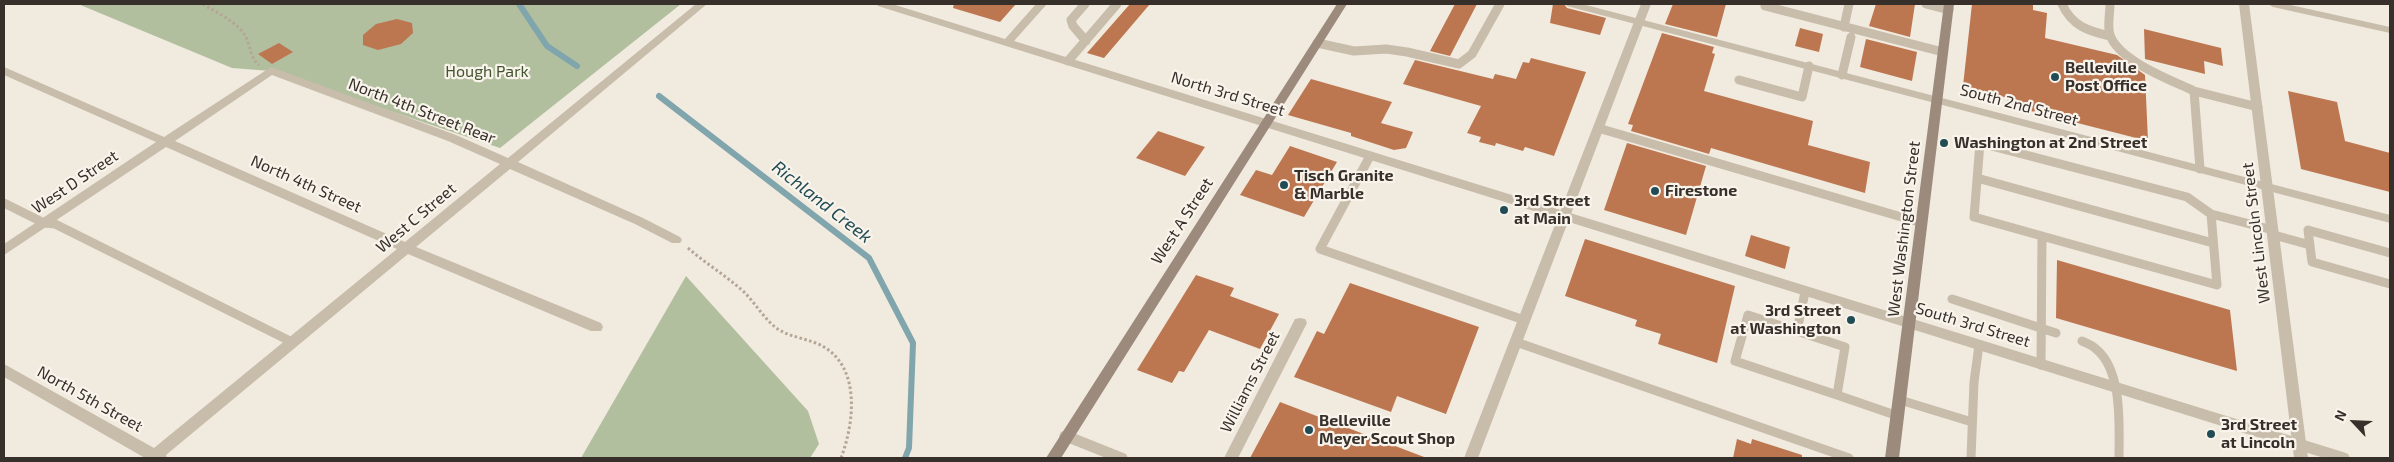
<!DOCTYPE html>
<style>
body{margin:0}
#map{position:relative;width:2394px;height:462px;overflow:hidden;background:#f1eade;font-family:"Exo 2",sans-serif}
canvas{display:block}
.frame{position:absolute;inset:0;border:5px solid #362f2a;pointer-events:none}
.north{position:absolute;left:2329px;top:397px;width:50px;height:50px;-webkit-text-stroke:4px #f9f4eb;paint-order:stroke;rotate:295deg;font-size:14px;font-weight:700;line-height:20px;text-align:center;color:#362f2a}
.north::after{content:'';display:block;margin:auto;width:18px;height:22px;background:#362f2a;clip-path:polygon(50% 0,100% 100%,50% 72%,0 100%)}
</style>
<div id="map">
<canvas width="2394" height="462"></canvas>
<div class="frame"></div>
<div class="north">N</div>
</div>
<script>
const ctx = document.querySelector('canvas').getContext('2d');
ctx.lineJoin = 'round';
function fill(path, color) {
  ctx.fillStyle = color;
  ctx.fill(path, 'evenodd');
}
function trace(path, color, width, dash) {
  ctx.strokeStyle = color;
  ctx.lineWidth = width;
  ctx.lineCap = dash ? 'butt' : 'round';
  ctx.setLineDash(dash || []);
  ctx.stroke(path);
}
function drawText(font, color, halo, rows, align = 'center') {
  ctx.font = font + ' "Exo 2",sans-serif';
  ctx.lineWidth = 4.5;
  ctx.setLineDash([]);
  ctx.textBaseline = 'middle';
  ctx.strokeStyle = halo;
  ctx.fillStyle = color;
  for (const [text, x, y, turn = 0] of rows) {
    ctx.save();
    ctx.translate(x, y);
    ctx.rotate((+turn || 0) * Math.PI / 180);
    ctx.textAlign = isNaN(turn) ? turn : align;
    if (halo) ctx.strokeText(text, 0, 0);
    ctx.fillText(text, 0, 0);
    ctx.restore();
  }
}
fill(new Path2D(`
 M 78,4 L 681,4 L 500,148 L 271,71 L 232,68 Z
 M 686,276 L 808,411 L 819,444 L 810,458 L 581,458 Z`), '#b1bf9f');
trace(new Path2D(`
 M 519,4 L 547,46 L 577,66
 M 659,96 L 869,258 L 913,343 L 909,448 L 905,458`), '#80a5ac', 6);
fill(new Path2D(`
 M 954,4 L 1016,4 L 1000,22 L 953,8 Z
 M 1130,4 L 1150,4 L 1104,58 L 1087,53 Z
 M 1455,4 L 1477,4 L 1450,56 L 1430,51 Z
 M 1553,4 L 1564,4 L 1567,8 L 1606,18 L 1600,35 L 1550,23 Z
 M 1673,4 L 1726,4 L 1717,37 L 1665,24 Z
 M 1876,4 L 1915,4 L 1910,37 L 1869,26 Z
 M 1972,4 L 2033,4 L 2033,10 L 2047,13 L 2045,38 L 2117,55 L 2145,75 L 2148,141 L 2007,105 L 2008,98 L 1963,86 Z
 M 397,19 L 412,23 L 413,33 L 401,44 L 378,50 L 363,45 L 363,35 L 376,24 Z
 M 1800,28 L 1823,34 L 1819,52 L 1795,46 Z
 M 2144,29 L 2221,48 L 2223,66 L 2204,61 L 2205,74 L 2145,59 Z
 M 1662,33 L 1714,47 L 1712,53 L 1715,54 L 1704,91 L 1813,121 L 1808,145 L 1870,162 L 1865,193 L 1711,148 L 1709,154 L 1631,131 L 1633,125 L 1628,124 Z
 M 1866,39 L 1917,52 L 1912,81 L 1860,67 Z
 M 279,43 L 293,52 L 272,64 L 258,54 Z
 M 1531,58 L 1586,72 L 1554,156 L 1525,147 L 1523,151 L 1496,143 L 1495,146 L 1479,142 L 1481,137 L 1467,133 L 1481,106 L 1403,84 L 1415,60 L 1493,79 L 1495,74 L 1516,79 L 1523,62 L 1529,63 Z
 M 1311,79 L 1392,102 L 1381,123 L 1413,132 L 1406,148 L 1394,150 L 1351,136 L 1351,133 L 1288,115 Z
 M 2288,91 L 2337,102 L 2345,141 L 2390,153 L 2390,192 L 2301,169 Z
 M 1158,131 L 1205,147 L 1185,176 L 1136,158 Z
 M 1627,143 L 1706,166 L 1686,235 L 1604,210 Z
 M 1290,146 L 1337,162 L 1304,217 L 1240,195 L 1256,170 L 1272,175 Z
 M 1751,235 L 1790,247 L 1785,269 L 1745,256 Z
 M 1585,239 L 1735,286 L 1717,363 L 1658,344 L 1661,334 L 1635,326 L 1637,320 L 1565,296 Z
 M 2057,260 L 2230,310 L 2237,371 L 2056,318 Z
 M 1196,275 L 1234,288 L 1230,296 L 1279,314 L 1260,349 L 1209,330 L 1184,372 L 1179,371 L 1172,383 L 1137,370 Z
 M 1350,283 L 1479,327 L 1446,414 L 1397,396 L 1391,412 L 1294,377 L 1317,331 L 1324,334 Z
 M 1280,402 L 1424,457 L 1423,458 L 1250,458 Z
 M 1737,439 L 1751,444 L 1752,439 L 1802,455 L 1802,458 L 1733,458 Z`), '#bc7751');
trace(new Path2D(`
 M 203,4 C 217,13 234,20 244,34 C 251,44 249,57 259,65
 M 688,248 C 706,264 727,276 745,293 C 755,303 763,317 775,327 C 789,338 809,338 824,347 C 861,369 854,424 841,458`), '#b4a695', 3, [2.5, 2.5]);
trace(new Path2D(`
 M 1085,4 L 1071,20 L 1073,26 L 1086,41
 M 1766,4 L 1765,6 L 1943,52
 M 1926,4 L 1949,10
 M 2062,4 C 2072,26 2088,31 2110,36
 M 2110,4 C 2110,14 2107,26 2110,35 C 2119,61 2171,80 2194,91
 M 1844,27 L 1849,4
 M 1317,43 L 1354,51 L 1386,49 L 1407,52 L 1459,64 L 1472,54 L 1500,4
 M 1068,61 L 1117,4
 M 1842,75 L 1851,37
 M 1739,80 L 1802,97 L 1809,66
 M 1598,128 L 1922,223
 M 1980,143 L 2187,197 L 2211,214 L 2217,285 L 1974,217 Z
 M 1370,156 L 1320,249 L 1524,320
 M 2200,169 L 2194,91 L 2258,107
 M 1977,178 L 2213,243
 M 4,203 L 44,223 L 55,224 L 292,342
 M 2211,214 L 2273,230
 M 2274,235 L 2310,245
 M 2390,253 L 2308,230 L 2312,262 L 2390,284
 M 1952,299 L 2056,333
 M 1748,315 L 1845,347 L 1837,395 L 1735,361 Z
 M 1797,331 L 1805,292
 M 2082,341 C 2086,343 2092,345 2096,349 C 2123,371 2119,426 2119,458
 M 1516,342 L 1849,458
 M 2041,365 L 2042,236
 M 1837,395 L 1898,416
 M 1900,400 L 1972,422
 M 1971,458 L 1974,382 L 1979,345`), '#c8bcab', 9);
fill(new Path2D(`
 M 696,4 L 707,4 L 518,162 L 643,218 L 680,237 L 682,240 L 680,243 L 672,243 L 635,224 L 510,169 L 416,247 L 601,323 L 603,327 L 601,331 L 591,331 L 408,254 L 166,455 L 167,458 L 145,458 L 4,377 L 4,364 L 154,448 L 397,249 L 166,147 L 4,255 L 4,244 L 156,142 L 4,75 L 4,67 L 164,137 L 271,67 L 456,135 L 508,158 ZM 272,75 L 448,141 L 500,164 L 405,242 L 175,141 Z
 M 877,4 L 892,4 L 1005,39 L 1036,4 L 1047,4 L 1014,41 L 2343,452 L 2348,454 L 2350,458 L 2324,458 L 878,6 Z
 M 1566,4 L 1582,4 L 2390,215 L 2390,223 L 1567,6 Z
 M 2268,4 L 2286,4 L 2390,27 L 2390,33 L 2273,7 Z
 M 1300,318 L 1305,319 L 1307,323 L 1238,458 L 1224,458 L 1295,319 Z
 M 1066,430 L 1126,454 L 1128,458 L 1106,458 L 1061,440 L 1059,436 L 1061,432 Z`), '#c8bcab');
fill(new Path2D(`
 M 1641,4 L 1651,4 L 1478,458 L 1464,458 Z
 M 2239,4 L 2249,4 L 2308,458 L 2294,458 Z`), '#c8bcab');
fill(new Path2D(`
 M 1337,4 L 1347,4 L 1061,458 L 1046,458 Z
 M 1944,4 L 1954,4 L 1899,458 L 1885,458 Z`), '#9c8b7d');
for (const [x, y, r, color] of [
 [2055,77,5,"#224c55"],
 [1944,143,5,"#224c55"],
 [1284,185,5,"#224c55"],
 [1655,191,5,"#224c55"],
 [1504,210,5,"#224c55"],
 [1851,320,5,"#224c55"],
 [1309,430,5,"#224c55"],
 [2211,434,5,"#224c55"]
]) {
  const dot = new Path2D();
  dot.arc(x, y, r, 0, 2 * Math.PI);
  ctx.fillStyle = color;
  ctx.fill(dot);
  trace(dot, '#f9f4eb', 2);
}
drawText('bold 16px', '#362f2a', '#f9f4eb', [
 ["Belleville",2065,68],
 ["Post Office",2065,86],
 ["Washington at 2nd Street",1954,143],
 ["Tisch Granite",1294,176],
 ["& Marble",1294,194],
 ["Firestone",1665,191],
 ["3rd Street",1514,201],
 ["at Main",1514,219],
 ["3rd Street",1841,311,"right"],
 ["at Washington",1841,329,"right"],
 ["Belleville",1319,421],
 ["Meyer Scout Shop",1319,439],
 ["3rd Street",2221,425],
 ["at Lincoln",2221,443]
], 'left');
drawText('16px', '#42532f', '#f9f4eb', [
 ["Hough Park",487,72]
]);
drawText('16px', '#362f2a', '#f9f4eb', [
 ["North 3rd Street",1228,94,17],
 ["South 2nd Street",2019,105,15],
 ["North 4th Street Rear",422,111,21],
 ["West D Street",75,182,-34],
 ["North 4th Street",306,184,24],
 ["West C Street",416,218,-40],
 ["West A Street",1182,221,-57],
 ["West Washington Street",1904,229,-83],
 ["West Lincoln Street",2256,233,-97],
 ["South 3rd Street",1973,325,17],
 ["Williams Street",1250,382,-63],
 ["North 5th Street",90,399,29]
]);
drawText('italic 18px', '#224c55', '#f9f4eb', [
 ["Richland Creek",822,202,38]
]);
</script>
